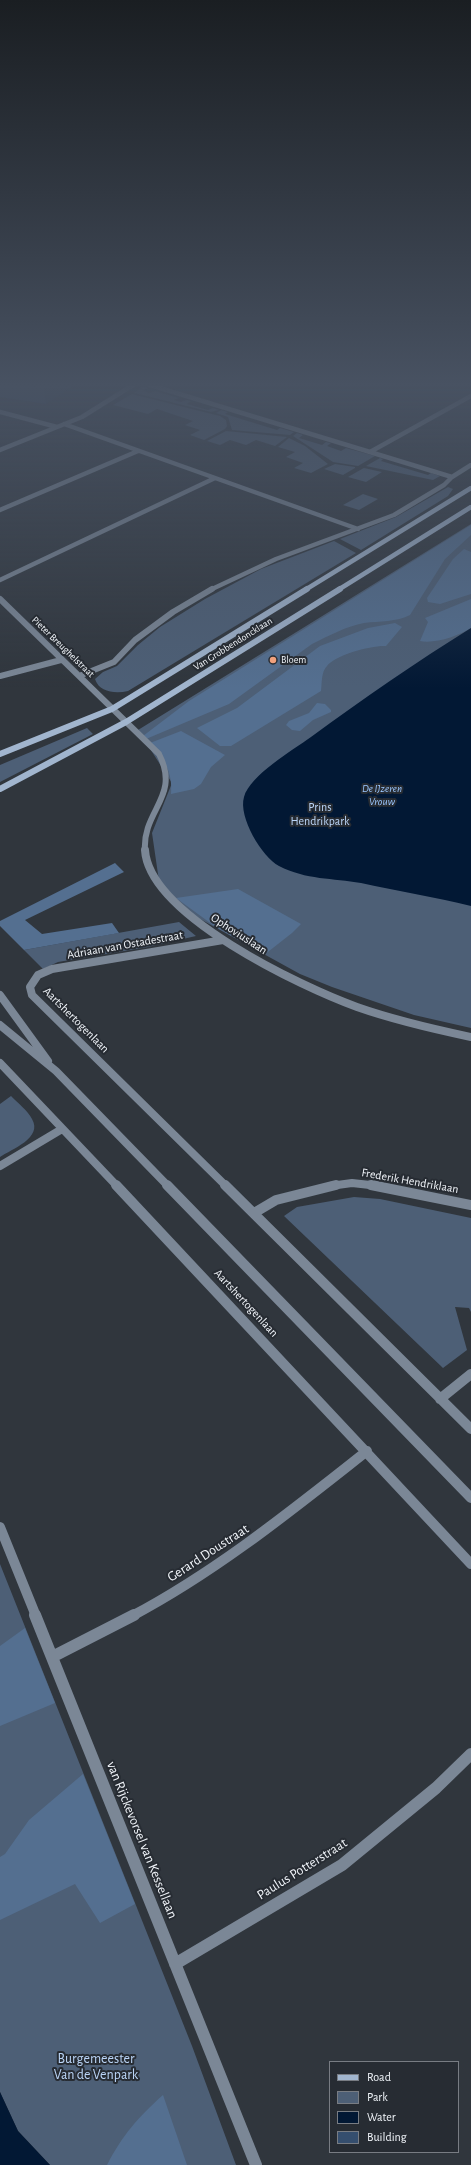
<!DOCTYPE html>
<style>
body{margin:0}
#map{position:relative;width:471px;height:2165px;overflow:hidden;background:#30363d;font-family:"Alegreya Sans",sans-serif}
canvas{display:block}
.legend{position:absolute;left:329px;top:2061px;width:130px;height:92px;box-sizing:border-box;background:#272c33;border:1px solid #787c83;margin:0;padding:5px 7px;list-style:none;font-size:12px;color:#f1f5fa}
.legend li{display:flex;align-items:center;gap:8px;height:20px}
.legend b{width:20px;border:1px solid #787c83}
</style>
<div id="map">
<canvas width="471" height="2165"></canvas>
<ul class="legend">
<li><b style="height:5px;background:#a1b5ce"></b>Road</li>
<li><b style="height:11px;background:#4d5f76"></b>Park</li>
<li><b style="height:11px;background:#021834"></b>Water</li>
<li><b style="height:11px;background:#354e6e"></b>Building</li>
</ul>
</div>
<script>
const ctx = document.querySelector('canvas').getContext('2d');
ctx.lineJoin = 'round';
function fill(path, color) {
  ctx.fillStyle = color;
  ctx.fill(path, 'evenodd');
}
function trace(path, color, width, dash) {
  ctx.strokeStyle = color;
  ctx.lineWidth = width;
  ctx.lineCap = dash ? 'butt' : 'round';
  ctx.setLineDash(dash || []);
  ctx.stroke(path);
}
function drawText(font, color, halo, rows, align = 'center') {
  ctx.font = font + ' "Alegreya Sans",sans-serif';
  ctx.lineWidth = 4;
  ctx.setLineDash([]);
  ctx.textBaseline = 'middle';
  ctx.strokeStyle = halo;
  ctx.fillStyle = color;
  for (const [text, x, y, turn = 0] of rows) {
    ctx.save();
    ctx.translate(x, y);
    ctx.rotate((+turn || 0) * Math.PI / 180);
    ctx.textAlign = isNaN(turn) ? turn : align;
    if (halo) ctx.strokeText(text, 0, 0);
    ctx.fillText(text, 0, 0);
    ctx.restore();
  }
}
fill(new Path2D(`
 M 142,387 L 148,388 L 143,391 L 150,393 L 155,391 L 179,398 L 174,400 L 181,402 L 186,400 L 191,401 L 187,404 L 208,410 L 213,408 L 219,410 L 211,412 L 134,393 Z
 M 132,394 L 220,416 L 226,420 L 227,426 L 225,429 L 204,440 L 190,435 L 200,430 L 185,425 L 193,421 L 157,409 L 148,414 L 113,405 Z
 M 221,410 L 228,412 L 225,414 L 277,430 L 280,428 L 294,432 L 290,435 L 232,430 L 228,417 L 216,413 Z
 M 226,431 L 287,437 L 275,446 L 256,440 L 246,445 L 230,440 L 220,445 L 207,441 Z
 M 297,433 L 303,435 L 299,438 L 322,445 L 326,442 L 331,443 L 327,446 L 341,451 L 346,448 L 375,456 L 358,466 L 333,462 L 293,436 Z
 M 289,438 L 305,446 L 328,464 L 311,473 L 294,468 L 303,463 L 286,457 L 295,452 L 278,447 Z
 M 380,458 L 383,459 L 381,461 L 428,475 L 431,473 L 440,476 L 433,480 L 366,466 Z
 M 335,464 L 355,467 L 355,468 L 343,475 L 324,469 Z
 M 362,469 L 364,468 L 382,472 L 366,482 L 348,477 Z
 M 448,487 L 453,489 L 448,496 L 361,550 L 340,539 L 396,517 Z
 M 363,494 L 378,499 L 359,510 L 343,505 Z
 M 471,524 L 471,1028 L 414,1015 L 332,987 L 300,974 L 191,914 L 159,881 L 152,833 L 172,783 L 138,730 Z
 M 334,541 L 356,553 L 128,691 C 115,694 99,692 95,679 L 103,672 L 117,666 L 138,645 L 160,627 L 205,599 L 261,569 Z
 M 87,728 L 93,734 L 0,782 L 0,765 Z
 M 179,922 L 196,936 L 148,947 L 58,962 L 43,969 L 24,950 Z
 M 11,1096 C 18,1103 28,1111 32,1119 C 43,1138 12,1149 0,1157 L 0,1104 Z
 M 354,1197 L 380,1199 L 471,1218 L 471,1312 L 469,1308 L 455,1307 L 467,1350 L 443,1368 L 284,1216 L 297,1207 Z
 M 0,1564 L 192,2046 L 236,2165 L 50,2165 L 18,2131 L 0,2092 Z`), '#4d5f76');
fill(new Path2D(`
 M 471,525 L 471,535 L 445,559 L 410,615 C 397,622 379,621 364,623 C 347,626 328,636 312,644 L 229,704 L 146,739 L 143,736 L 189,701 Z
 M 464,549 L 471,552 L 471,594 L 440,604 L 428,602 L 427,598 L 453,559 Z
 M 471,599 L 471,628 C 458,636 435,644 420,641 L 428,622 L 425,618 Z
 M 395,623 L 402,627 L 386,646 C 372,645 335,655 327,666 C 321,672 322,683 321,691 L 231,746 L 220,746 L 197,728 L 237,708 L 320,646 L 368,628 Z
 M 317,703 L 325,704 L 331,710 L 331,712 L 313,720 L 300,731 L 292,730 L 286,725 L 289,721 L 309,713 Z
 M 181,731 L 225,755 L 211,767 L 201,784 L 194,789 L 171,794 C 173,772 164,759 150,743 Z
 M 115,863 L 124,872 L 25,920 L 42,934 L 112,923 L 119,933 L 24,950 L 0,926 L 0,921 Z
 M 238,889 L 301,924 L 292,933 L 264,955 L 213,925 L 176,898 Z
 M 25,1628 L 55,1703 L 0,1726 L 0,1646 Z
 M 83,1774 L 135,1904 L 100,1923 L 75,1884 L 0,1920 L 0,1857 L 5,1854 L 29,1820 Z
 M 163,2095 L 187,2165 L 107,2165 C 122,2136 138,2117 163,2095 Z`), '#546f90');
fill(new Path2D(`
 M 471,628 L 471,906 C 435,897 398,891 361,883 C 333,878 306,880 279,866 C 262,857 238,817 244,797 C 250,775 293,750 311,737 C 363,699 416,662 471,628 Z
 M 0,2092 L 18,2131 L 50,2165 L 0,2165 Z`), '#021834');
trace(new Path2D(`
 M 150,385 L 452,477
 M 0,412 L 57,427
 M 64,424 L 358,529
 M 0,450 L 82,417 L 133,385
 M 370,452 L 471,396
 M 0,510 L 138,451
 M 0,580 L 215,478
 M 210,590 L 276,559 L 394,515 L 444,485 L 452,477 L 471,465`), '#7b8796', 4.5);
trace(new Path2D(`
 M 0,599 L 159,754 C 181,797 142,810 145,851
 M 0,676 L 61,660
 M 79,676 L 114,662 L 135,640 L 173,612 L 212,589`), '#7b8796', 6);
trace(new Path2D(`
 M 145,850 C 149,915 302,987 357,1007 C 394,1020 433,1029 471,1037
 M 223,940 L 52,969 L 38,975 L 30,987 L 32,995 L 226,1186
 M 0,1063 L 117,1186
 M 0,1166 L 62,1129
 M 330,1186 L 352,1183 L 379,1186`), '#7b8796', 8);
trace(new Path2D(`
 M 116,1185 L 471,1564
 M 225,1185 L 471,1429
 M 371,1185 L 471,1205
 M 254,1213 L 276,1200 L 336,1185
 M 440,1399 L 471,1374
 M 0,1527 L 36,1616
 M 132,1616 C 217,1571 292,1510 367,1451`), '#7b8796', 10);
trace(new Path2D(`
 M 35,1615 L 256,2165
 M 52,1657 L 134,1615
 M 175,1964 L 342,1865 L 436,1788 L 471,1754`), '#7b8796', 12);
trace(new Path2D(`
 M 0,995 L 48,1061
 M 0,1025 L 56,1071 L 168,1186`), '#7b8796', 8);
trace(new Path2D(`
 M 167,1185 L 471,1498`), '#7b8796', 10);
trace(new Path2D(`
 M 305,590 L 471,488
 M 338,590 L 471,507`), '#a1b5ce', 4.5);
trace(new Path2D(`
 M 0,754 L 112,709 L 307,589
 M 0,789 L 126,722 L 340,589`), '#a1b5ce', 6);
fill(new Path2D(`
 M 0,385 L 74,385 L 46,404 L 0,397 Z`), '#2e435f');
fill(new Path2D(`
 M 49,385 L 74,385 L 46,404 L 44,388 Z`), '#25374d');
const building = new Path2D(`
 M 26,385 L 49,385 L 44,388 Z`);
fill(building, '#354e6e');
trace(building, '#25374d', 1);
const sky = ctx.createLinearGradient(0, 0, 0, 688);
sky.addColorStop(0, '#1a1e22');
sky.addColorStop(0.56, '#485262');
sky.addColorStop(1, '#48526200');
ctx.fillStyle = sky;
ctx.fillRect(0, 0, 471, 688);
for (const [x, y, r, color] of [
 [273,660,4,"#f1a17d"]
]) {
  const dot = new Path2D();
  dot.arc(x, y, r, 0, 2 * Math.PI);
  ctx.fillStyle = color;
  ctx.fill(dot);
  trace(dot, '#272c33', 1.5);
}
drawText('10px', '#f1f5fa', '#272c33', [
 ["Van Grobbendoncklaan",233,644,-32],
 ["Pieter Breughelstraat",63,647,44]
]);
drawText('10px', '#f1f5fa', '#272c33', [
 ["Bloem",281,660]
], 'left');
drawText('italic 11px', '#9bc7ff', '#272c33', [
 ["De IJzeren",382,789],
 ["Vrouw",382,802]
]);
drawText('12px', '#bbd5f7', '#272c33', [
 ["Prins",320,807],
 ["Hendrikpark",320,821]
]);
drawText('12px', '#f1f5fa', '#272c33', [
 ["Ophoviuslaan",239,934,33],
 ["Adriaan van Ostadestraat",125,945,-10],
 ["Aartshertogenlaan",76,1020,45],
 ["Frederik Hendriklaan",410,1181,10],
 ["Aartshertogenlaan",246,1303,47]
]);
drawText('14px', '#f1f5fa', '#272c33', [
 ["Gerard Doustraat",208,1553,-33],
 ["van Rijckevorsel van Kessellaan",142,1840,68],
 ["Paulus Potterstraat",302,1869,-32]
]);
drawText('14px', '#bbd5f7', '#272c33', [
 ["Burgemeester",96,2059],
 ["Van de Venpark",96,2075]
]);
</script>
